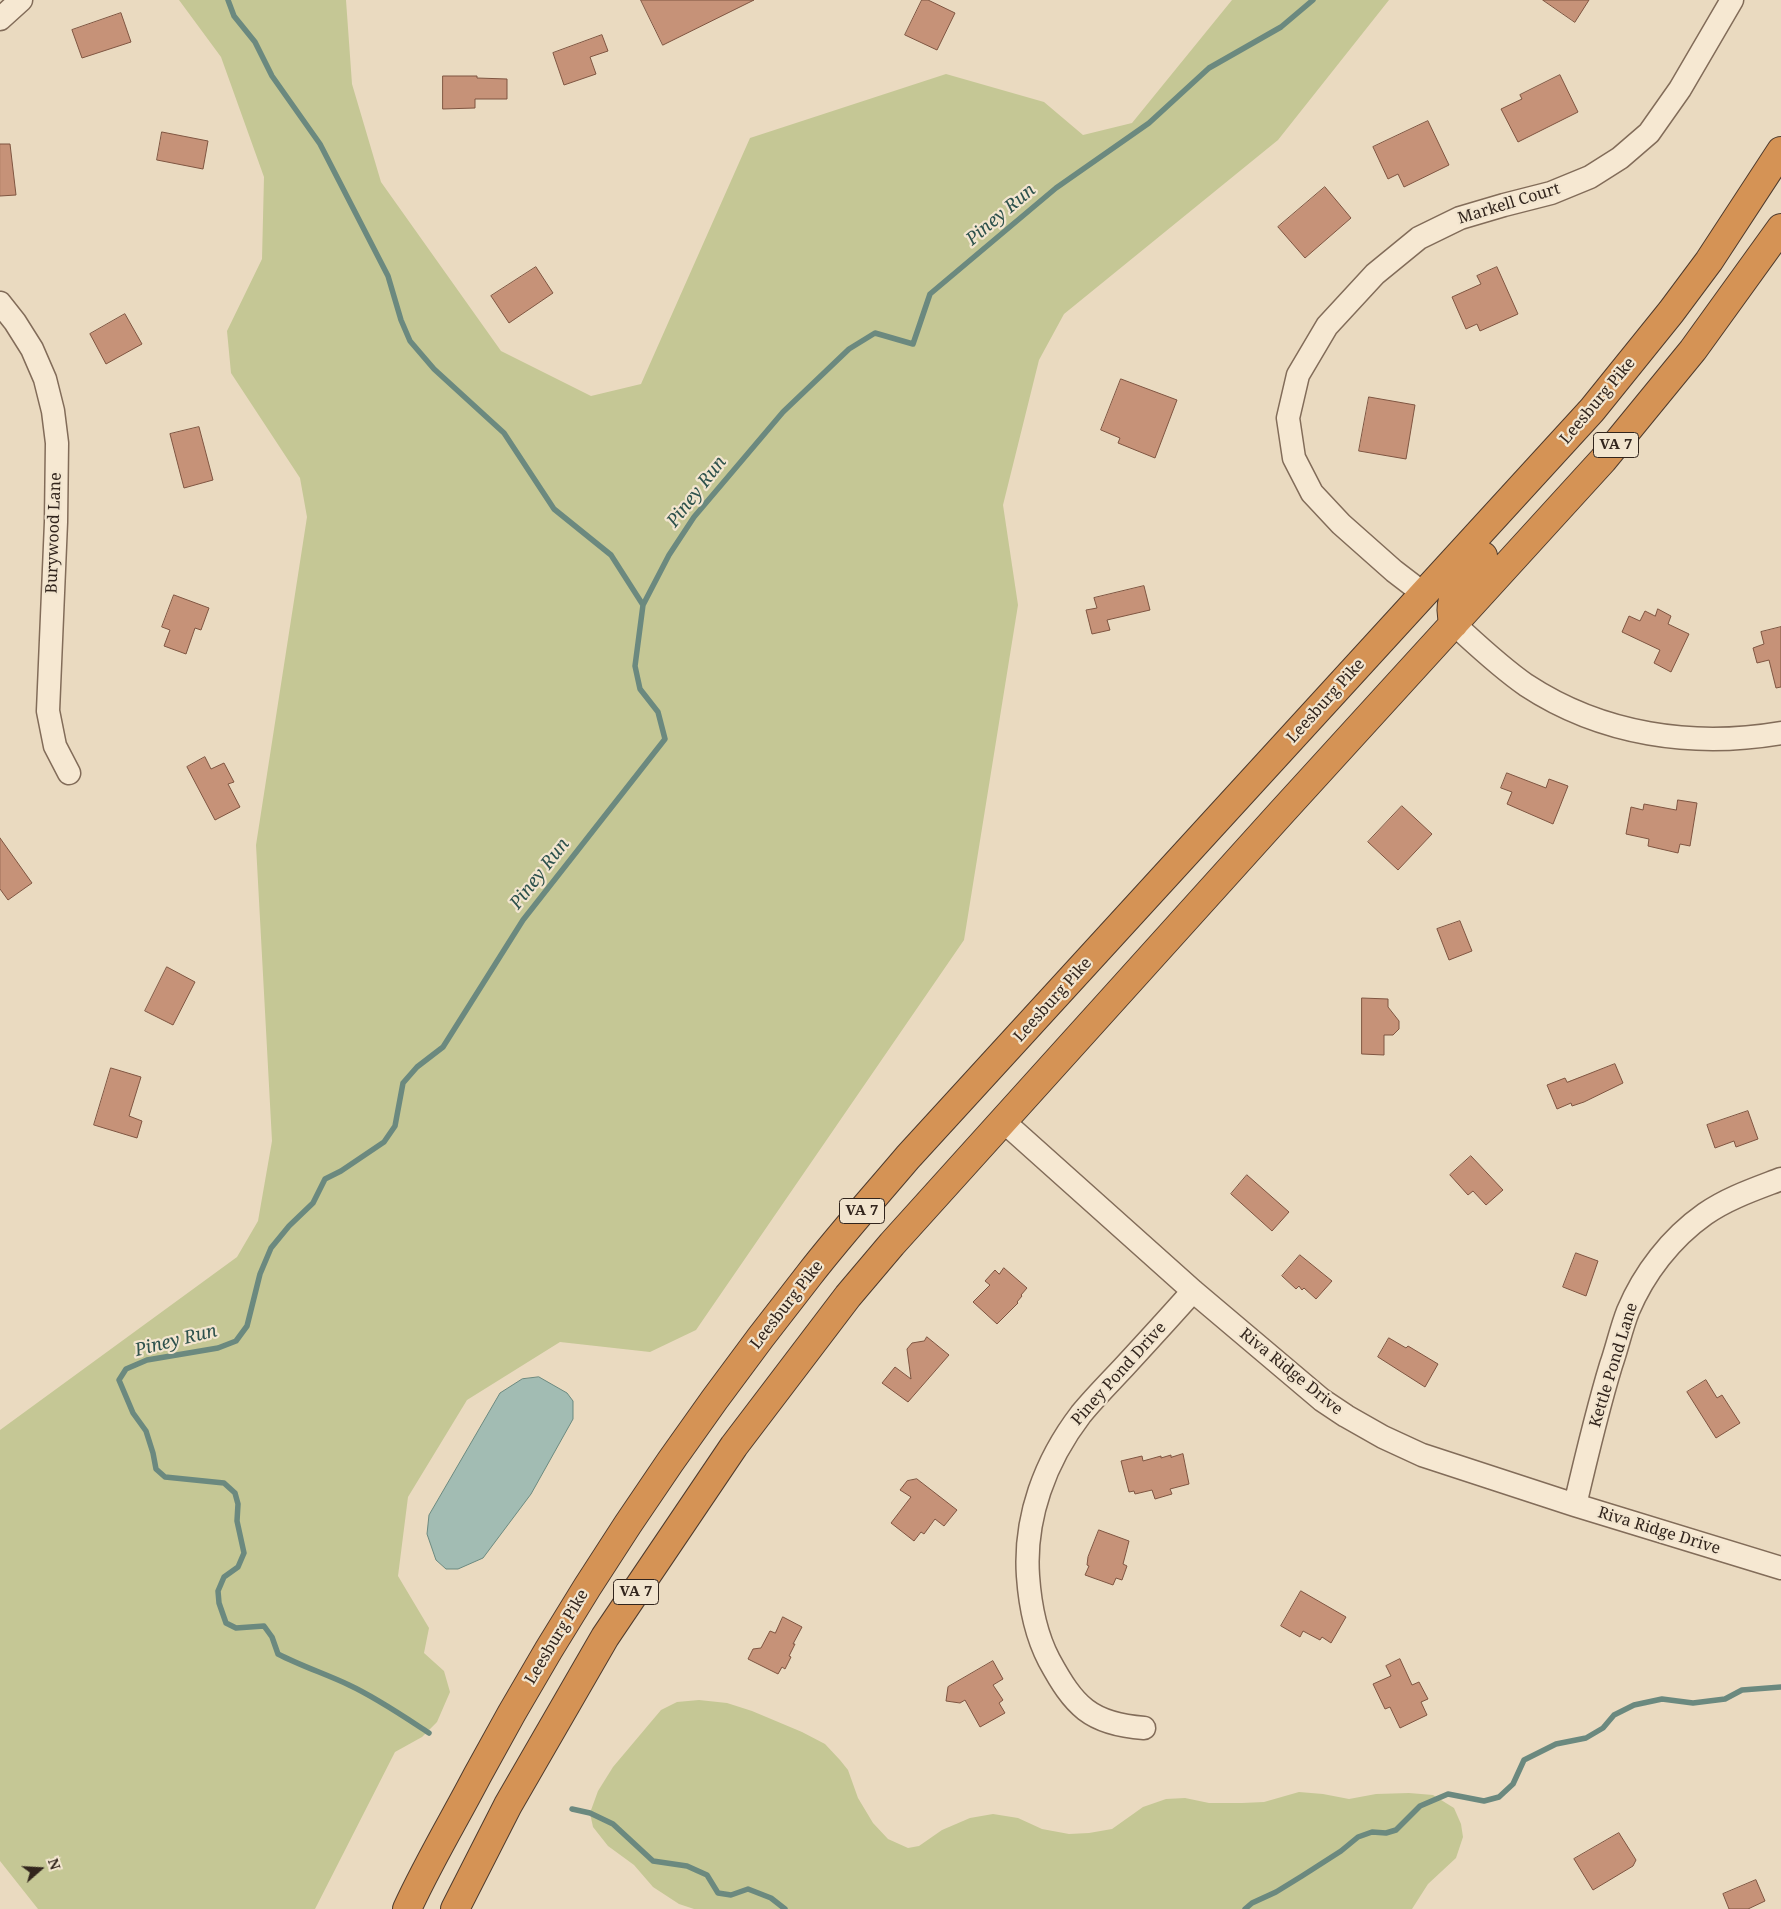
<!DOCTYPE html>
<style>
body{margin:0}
#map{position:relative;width:1781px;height:1909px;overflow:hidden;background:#eadac0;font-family:"Noto Serif",serif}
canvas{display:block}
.north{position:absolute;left:15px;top:1844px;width:50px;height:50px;-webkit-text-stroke:4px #f2e5cf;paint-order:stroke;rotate:71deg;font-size:14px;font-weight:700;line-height:20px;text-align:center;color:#32251d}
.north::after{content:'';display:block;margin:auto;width:18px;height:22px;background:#32251d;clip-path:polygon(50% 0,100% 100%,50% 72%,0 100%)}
</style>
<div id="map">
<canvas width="1781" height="1909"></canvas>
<div class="north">N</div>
</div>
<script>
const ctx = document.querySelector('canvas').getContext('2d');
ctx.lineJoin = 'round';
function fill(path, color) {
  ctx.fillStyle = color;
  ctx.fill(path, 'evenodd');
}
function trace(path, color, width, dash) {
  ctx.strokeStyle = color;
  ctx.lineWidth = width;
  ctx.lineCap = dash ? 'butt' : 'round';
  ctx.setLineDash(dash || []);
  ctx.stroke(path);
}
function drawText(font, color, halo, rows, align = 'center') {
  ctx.font = font + ' "Noto Serif",serif';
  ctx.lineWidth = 4.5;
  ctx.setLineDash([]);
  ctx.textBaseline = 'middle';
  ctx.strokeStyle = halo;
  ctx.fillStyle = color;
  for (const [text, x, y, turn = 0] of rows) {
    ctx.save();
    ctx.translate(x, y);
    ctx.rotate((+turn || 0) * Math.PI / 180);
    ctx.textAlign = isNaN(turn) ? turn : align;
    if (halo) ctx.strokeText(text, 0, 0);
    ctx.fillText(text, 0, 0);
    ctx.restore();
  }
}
fill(new Path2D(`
 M 179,0 L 346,0 L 352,84 L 381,182 L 501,351 L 591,396 L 641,384 L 750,138 L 946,74 L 1044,102 L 1083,135 L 1132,123 L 1232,0 L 1389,0 L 1278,140 L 1064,314 L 1039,360 L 1003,505 L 1018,605 L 964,940 L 696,1330 L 650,1352 L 560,1342 L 467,1400 L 408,1497 L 398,1576 L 429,1628 L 424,1653 L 444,1671 L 450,1692 L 437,1722 L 422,1737 L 395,1752 L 315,1909 L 38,1909 L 0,1861 L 0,1430 L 237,1257 L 258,1221 L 272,1141 L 256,845 L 307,517 L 300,478 L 231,373 L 227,331 L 262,259 L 264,177 L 221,57 Z
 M 699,1700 L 727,1703 L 752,1711 L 802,1732 L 825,1744 L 840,1760 L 848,1770 L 858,1798 L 873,1823 L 888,1839 L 908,1848 L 919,1846 L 942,1830 L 970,1818 L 993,1814 L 1018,1818 L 1042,1829 L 1069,1834 L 1089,1833 L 1112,1829 L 1143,1807 L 1166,1799 L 1185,1798 L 1209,1803 L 1242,1803 L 1264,1802 L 1299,1792 L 1323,1794 L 1349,1799 L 1376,1794 L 1409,1793 L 1433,1795 L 1454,1808 L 1461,1824 L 1463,1837 L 1456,1858 L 1428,1884 L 1412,1909 L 694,1909 L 679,1904 L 653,1887 L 634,1865 L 608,1846 L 593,1827 L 590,1813 L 598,1791 L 613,1767 L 661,1710 L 677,1702 Z`), '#c5c795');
const water = new Path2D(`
 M 539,1377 L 567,1393 L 573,1401 L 573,1419 L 531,1494 L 483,1558 L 458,1569 L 446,1569 L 436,1560 L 427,1534 L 429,1515 L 500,1393 L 522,1379 Z`);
fill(water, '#a2bcb3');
trace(water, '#6b897f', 1);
trace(new Path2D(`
 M 228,0 L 234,16 L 255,42 L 272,76 L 320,144 L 388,276 L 401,320 L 410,341 L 434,369 L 504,433 L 554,509 L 611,555 L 643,605
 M 429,1733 C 403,1716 377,1698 349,1685 C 326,1674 301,1666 278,1654 L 272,1637 L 264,1626 L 236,1628 L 226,1623 L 219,1603 L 218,1591 L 224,1577 L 238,1567 L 244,1553 L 237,1521 L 238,1504 L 235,1493 L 224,1483 L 165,1477 L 156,1469 L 153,1453 L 146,1431 L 133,1413 L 119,1380 L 126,1369 L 147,1360 L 218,1348 L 236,1341 L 247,1326 L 260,1274 L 271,1248 L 289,1226 L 313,1203 L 325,1179 L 341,1171 L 384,1142 L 395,1126 L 403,1083 L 417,1067 L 443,1047 L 523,920 L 665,739 L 658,712 L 640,689 L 635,666 L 643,605 L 669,555 L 694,517 L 783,412 L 849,349 L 875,333 L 913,344 L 930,294 L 1056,188 L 1149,123 L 1209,68 L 1281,27 L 1313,0
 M 572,1809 L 590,1813 L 613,1824 L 653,1861 L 687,1866 L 707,1875 L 718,1893 L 731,1895 L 748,1889 L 771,1898 L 785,1909
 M 1245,1909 L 1252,1903 L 1276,1892 L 1302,1876 L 1341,1851 L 1358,1837 L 1372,1832 L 1386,1833 L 1396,1830 L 1420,1806 L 1448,1794 L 1484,1801 L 1499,1797 L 1513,1784 L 1524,1760 L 1556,1744 L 1586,1738 L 1603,1728 L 1614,1715 L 1634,1705 L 1662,1699 L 1693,1703 L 1725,1699 L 1742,1690 L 1781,1687`), '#6b897f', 5.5);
const building = new Path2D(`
 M 641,0 L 754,0 L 663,45 Z
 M 922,0 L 928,0 L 955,13 L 937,50 L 905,35 Z
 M 1543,0 L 1589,0 L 1575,22 Z
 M 121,13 L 131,42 L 82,58 L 72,30 Z
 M 602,35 L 608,51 L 590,57 L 596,74 L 564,85 L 553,53 Z
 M 1560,75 L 1578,112 L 1518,142 L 1501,109 L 1522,99 L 1520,95 Z
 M 443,76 L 477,76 L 477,78 L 507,79 L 507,99 L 475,99 L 475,108 L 443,109 Z
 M 1428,121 L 1449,165 L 1404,187 L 1398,174 L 1388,179 L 1373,147 Z
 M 162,132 L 208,141 L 203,169 L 157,160 Z
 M 0,144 L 10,144 L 16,195 L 0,196 Z
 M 1325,187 L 1351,218 L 1305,258 L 1278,227 Z
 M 536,267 L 553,293 L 509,323 L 491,296 Z
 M 1497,267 L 1518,314 L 1480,331 L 1477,324 L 1466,329 L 1452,297 L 1481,284 L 1477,276 Z
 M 125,314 L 142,344 L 106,364 L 90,334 Z
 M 1121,379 L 1177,400 L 1155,458 L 1118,443 L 1120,438 L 1101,430 Z
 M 1369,397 L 1415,405 L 1406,459 L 1359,451 Z
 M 199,427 L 213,480 L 184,488 L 170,434 Z
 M 1144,586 L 1150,610 L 1107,620 L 1110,630 L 1092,634 L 1086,610 L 1097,608 L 1094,598 Z
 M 174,595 L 209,608 L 201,630 L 195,628 L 186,654 L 164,646 L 170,630 L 162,627 Z
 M 1658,609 L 1671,616 L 1668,624 L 1689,634 L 1671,672 L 1654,663 L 1660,650 L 1622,632 L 1629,616 L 1640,621 L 1645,611 L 1655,616 Z
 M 1781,627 L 1781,687 L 1776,688 L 1769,660 L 1757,663 L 1753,648 L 1764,644 L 1761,632 Z
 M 205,757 L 211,769 L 224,763 L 234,782 L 228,784 L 240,807 L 215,820 L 187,767 Z
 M 1507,773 L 1546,788 L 1549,779 L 1568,786 L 1553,824 L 1507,804 L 1512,792 L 1501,788 Z
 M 1678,800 L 1697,803 L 1690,846 L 1680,844 L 1678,853 L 1648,846 L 1649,839 L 1626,834 L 1631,807 L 1643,810 L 1644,804 L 1676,810 Z
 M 1402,806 L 1432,834 L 1398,870 L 1368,842 Z
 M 0,838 L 32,883 L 8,900 L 0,889 Z
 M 1460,921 L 1472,951 L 1449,960 L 1437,929 Z
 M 167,967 L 195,982 L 173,1025 L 145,1011 Z
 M 1362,998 L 1388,999 L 1388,1007 L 1399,1021 L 1399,1029 L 1393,1035 L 1384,1035 L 1384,1055 L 1362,1054 Z
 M 1615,1064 L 1623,1083 L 1584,1102 L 1572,1106 L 1571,1103 L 1557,1109 L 1547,1085 L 1565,1078 L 1567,1082 Z
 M 111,1068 L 141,1077 L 129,1116 L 142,1121 L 137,1138 L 94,1125 Z
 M 1748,1111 L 1758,1139 L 1736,1147 L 1734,1141 L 1715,1148 L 1707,1125 Z
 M 1471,1156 L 1503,1190 L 1486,1205 L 1473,1191 L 1468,1195 L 1450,1175 Z
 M 1247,1175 L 1289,1212 L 1272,1231 L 1231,1194 Z
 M 1576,1253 L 1598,1261 L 1586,1296 L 1563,1287 Z
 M 1300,1255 L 1332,1281 L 1316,1299 L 1304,1288 L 1302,1290 L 1299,1286 L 1296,1289 L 1282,1276 Z
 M 1004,1268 L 1027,1288 L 1021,1295 L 1022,1296 L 1017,1302 L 1018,1303 L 997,1324 L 973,1302 L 990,1285 L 985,1281 L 995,1270 L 999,1274 Z
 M 927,1337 L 949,1355 L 908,1402 L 882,1383 L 895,1367 L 911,1379 L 907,1349 L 912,1343 L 924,1341 Z
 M 1389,1338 L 1406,1348 L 1408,1346 L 1438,1364 L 1425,1387 L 1378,1357 Z
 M 1706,1380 L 1717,1398 L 1722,1395 L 1740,1423 L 1716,1438 L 1687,1392 Z
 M 1183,1454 L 1189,1484 L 1170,1489 L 1172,1494 L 1155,1499 L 1152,1490 L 1135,1494 L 1134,1491 L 1129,1492 L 1121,1461 L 1142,1456 L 1143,1461 L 1161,1456 L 1161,1458 L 1171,1455 L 1171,1457 Z
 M 917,1479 L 957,1510 L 944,1526 L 935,1519 L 924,1534 L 921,1532 L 914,1541 L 891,1523 L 911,1497 L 900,1490 L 907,1481 Z
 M 1099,1530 L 1129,1541 L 1123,1564 L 1127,1566 L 1122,1580 L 1116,1578 L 1113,1585 L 1085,1575 L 1089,1566 L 1087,1565 L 1088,1557 Z
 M 1301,1591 L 1346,1617 L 1331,1643 L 1322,1637 L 1320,1640 L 1303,1631 L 1300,1637 L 1281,1626 Z
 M 783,1617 L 802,1627 L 793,1644 L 795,1644 L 789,1656 L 791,1657 L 785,1669 L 782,1667 L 778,1674 L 748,1659 L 753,1649 L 761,1648 L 770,1631 L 775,1633 Z
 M 1400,1659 L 1412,1685 L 1419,1682 L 1428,1699 L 1421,1702 L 1427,1715 L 1400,1728 L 1390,1707 L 1385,1709 L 1373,1684 L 1391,1676 L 1386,1666 Z
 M 993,1661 L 1003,1679 L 993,1685 L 1003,1700 L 999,1703 L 1005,1713 L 980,1727 L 965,1700 L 960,1703 L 946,1701 L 948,1687 Z
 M 1619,1833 L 1636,1860 L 1633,1866 L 1593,1890 L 1574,1859 Z
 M 1756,1880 L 1765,1901 L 1748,1909 L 1729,1909 L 1723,1894 Z`);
fill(building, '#c69278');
trace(building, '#7f5541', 1);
const minor = new Path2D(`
 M 0,19 L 21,0
 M 0,303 L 15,322 L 32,349 L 45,379 L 53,411 L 57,443 L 56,522 L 48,711 L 55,746 L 69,773
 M 1424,594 L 1394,571 L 1341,524 L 1312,493 L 1294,458 L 1288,418 L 1298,375 L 1327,326 L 1375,274 L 1419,238 L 1460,218 L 1504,205 L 1551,193 L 1590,177 L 1620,158 L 1649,133 L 1680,89 L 1732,0
 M 1454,624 C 1477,645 1500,667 1526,685 C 1602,735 1693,748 1781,733
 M 1003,1121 L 1193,1291 L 1322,1400 L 1346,1416 L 1383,1437 L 1422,1455 L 1575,1505 L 1781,1568
 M 1575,1505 C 1586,1458 1597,1411 1611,1365 C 1617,1348 1621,1329 1628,1311 C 1644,1273 1671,1238 1705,1214 C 1728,1198 1755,1189 1781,1179
 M 1144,1728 C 1090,1724 1074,1706 1049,1660 C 1036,1635 1030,1605 1028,1576 C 1024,1518 1045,1461 1081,1414 C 1094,1398 1110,1382 1124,1367 C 1147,1342 1170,1317 1193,1291`);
const highway = new Path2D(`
 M 1454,624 C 1444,597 1466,574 1483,556
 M 407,1909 C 428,1863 454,1820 477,1776 C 572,1599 684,1433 809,1275 C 840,1235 875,1196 908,1157 L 1592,410 L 1671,312 L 1709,261 L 1781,151
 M 455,1909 L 508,1805 L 605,1637 L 734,1446 L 848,1296 L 892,1244 L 1281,813 L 1603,460 L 1693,350 L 1781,228`);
trace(minor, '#826c59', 25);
trace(highway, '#4f3b2d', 30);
trace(minor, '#f6e8d2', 22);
trace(highway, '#d59355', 28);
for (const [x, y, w] of [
 [1616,445,45],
 [862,1211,45],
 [636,1592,45]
]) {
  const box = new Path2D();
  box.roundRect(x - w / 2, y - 12.5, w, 25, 4);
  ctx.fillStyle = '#f2e5cf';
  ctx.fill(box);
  trace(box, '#32251d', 1);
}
drawText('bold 15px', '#32251d', null, [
 ["VA 7",1616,445],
 ["VA 7",862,1211],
 ["VA 7",636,1592]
]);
drawText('16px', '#32251d', '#f2e5cf', [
 ["Markell Court",1509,204,-17],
 ["Leesburg Pike",1598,401,-50],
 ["Burywood Lane",54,533,-88],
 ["Leesburg Pike",1326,701,-48],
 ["Leesburg Pike",1053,1000,-48],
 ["Leesburg Pike",787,1305,-52],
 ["Kettle Pond Lane",1614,1365,-73],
 ["Riva Ridge Drive",1291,1372,39],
 ["Piney Pond Drive",1119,1374,-48],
 ["Riva Ridge Drive",1659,1531,17],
 ["Leesburg Pike",557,1637,-59]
]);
drawText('italic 18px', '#2d514c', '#f2e5cf', [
 ["Piney Run",1001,215,-40],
 ["Piney Run",697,492,-52],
 ["Piney Run",540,874,-52],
 ["Piney Run",176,1341,-14]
]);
</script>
